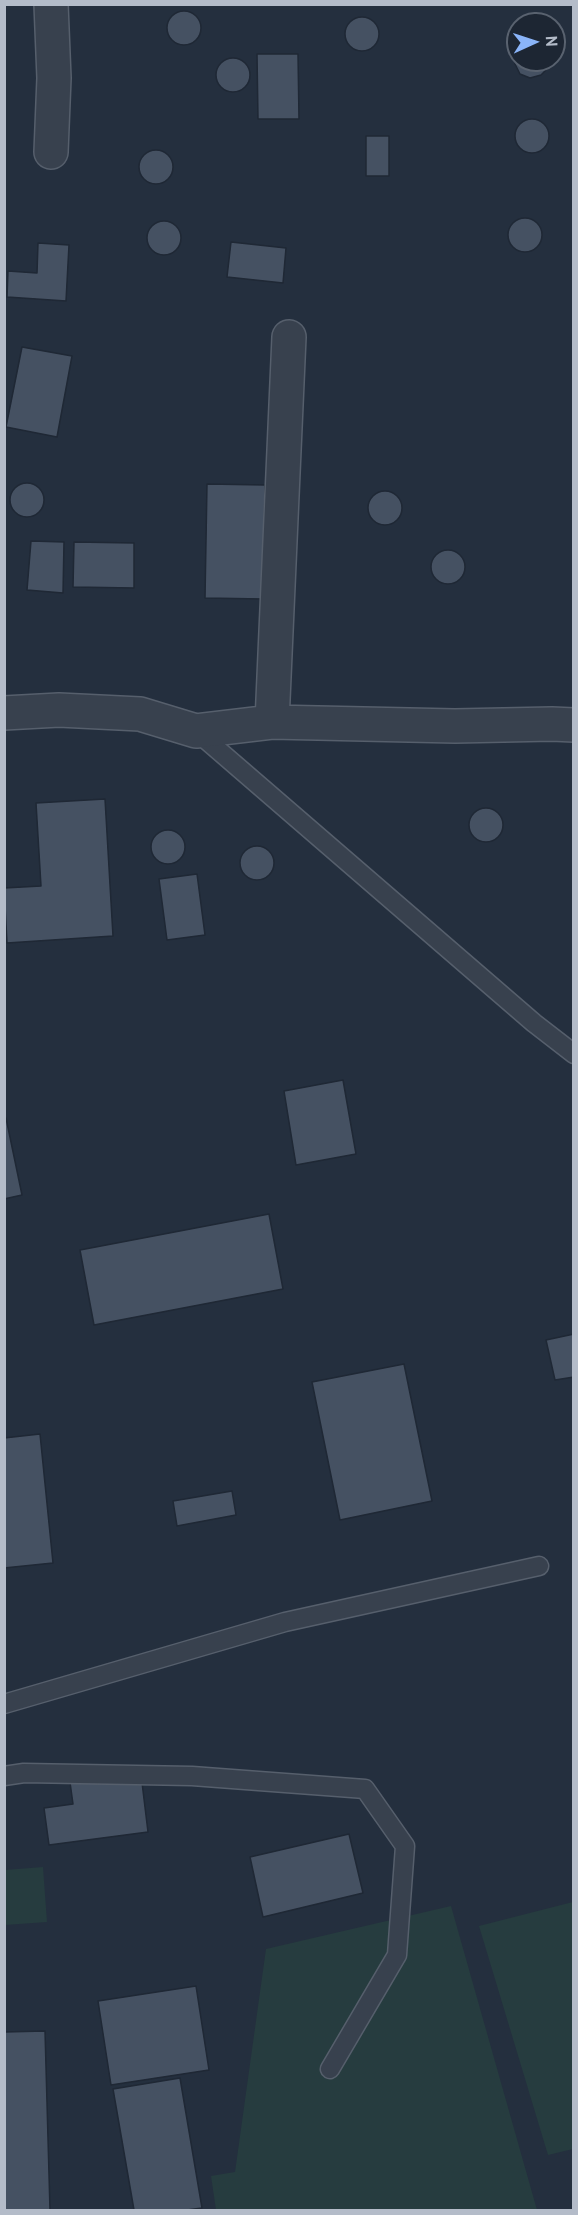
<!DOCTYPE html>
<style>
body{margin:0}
#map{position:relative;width:578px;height:2215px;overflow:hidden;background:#242f3e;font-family:"PT Sans",sans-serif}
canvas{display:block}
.frame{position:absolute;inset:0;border:6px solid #b4bcc9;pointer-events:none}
.north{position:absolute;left:506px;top:12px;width:60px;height:60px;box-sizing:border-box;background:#1d2633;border:2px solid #59626f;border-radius:50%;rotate:87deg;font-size:16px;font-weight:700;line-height:24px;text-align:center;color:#b4bcc9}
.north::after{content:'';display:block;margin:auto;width:21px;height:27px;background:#8ab4f8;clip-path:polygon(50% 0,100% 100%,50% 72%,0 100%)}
</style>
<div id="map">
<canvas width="578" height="2215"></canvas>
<div class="frame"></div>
<div class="north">N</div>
</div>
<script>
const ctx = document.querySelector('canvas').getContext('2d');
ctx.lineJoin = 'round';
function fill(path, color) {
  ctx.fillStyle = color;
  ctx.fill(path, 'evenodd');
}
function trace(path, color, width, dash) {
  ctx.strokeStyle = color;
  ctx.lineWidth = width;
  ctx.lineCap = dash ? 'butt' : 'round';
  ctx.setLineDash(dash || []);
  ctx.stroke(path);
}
fill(new Path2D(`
 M 43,1867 L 47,1922 L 5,1925 L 5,1870 Z
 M 573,1902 L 573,2149 L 548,2155 L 479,1926 Z
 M 451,1906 L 537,2210 L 216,2210 L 211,2176 L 235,2172 L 266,1949 Z`), '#263c3f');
const building = new Path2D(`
 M167 28a17 17 0 1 1 34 0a17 17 0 1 1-34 0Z
 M345 34a17 17 0 1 1 34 0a17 17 0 1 1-34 0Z
 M 518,51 L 518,60 L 548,60 L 545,71 L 541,75 L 530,78 L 520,74 L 515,64 Z
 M 257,54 L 298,54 L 299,119 L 258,119 Z
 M216 75a17 17 0 1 1 34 0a17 17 0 1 1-34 0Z
 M515 136a17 17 0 1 1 34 0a17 17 0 1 1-34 0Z
 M 366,136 L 389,136 L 389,176 L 366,176 Z
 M139 167a17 17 0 1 1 34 0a17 17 0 1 1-34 0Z
 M508 235a17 17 0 1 1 34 0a17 17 0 1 1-34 0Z
 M147 238a17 17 0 1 1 34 0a17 17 0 1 1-34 0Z
 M 231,242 L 286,248 L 283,283 L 227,277 Z
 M 38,243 L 69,245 L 66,301 L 7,297 L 8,271 L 37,273 Z
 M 22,347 L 72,356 L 57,437 L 6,427 Z
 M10 500a17 17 0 1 1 34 0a17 17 0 1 1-34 0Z
 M 207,484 L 265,485 L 263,599 L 205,598 Z
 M368 508a17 17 0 1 1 34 0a17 17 0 1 1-34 0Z
 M 31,541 L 64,542 L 63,593 L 27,590 Z
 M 74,542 L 134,543 L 134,588 L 73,587 Z
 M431 567a17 17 0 1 1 34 0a17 17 0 1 1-34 0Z
 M 105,799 L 113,936 L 7,943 L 4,888 L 41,886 L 36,803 Z
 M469 825a17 17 0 1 1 34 0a17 17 0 1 1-34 0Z
 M151 847a17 17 0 1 1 34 0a17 17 0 1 1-34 0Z
 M240 863a17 17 0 1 1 34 0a17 17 0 1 1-34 0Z
 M 197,874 L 205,935 L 167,940 L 159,879 Z
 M 343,1080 L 356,1154 L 296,1165 L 284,1091 Z
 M 6,1118 L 22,1195 L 4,1199 L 4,1119 Z
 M 269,1214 L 283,1289 L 94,1325 L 80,1250 Z
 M 574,1334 L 574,1377 L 555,1380 L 546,1340 Z
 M 404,1364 L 432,1501 L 340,1520 L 312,1382 Z
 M 40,1434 L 53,1563 L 4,1568 L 4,1438 Z
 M 232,1491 L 236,1515 L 177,1526 L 173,1501 Z
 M 140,1766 L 148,1832 L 49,1845 L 44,1808 L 73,1804 L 69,1775 Z
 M 349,1834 L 363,1893 L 263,1917 L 250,1857 Z
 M 196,1986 L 209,2070 L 111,2085 L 98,2001 Z
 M 45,2031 L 50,2210 L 4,2210 L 4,2032 Z
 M 180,2078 L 202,2208 L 187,2210 L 134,2210 L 113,2089 Z`);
fill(building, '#455162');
trace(building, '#1f2835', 1.5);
const lane = new Path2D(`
 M 196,731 L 534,1023 L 574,1054
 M 4,1704 L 285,1622 L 539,1566
 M 4,1776 L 24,1773 L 192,1776 L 365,1789 L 405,1846 L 397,1955 L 330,2069`);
const street = new Path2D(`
 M 51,152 L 54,78 L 51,4
 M 4,713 L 59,710 L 140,714 L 196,731 L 272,722 L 455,726 L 552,724 L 574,725
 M 272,722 L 289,337`);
trace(lane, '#565f6c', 21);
trace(street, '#565f6c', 36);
trace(lane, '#38414e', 18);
trace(street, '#38414e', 33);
</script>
